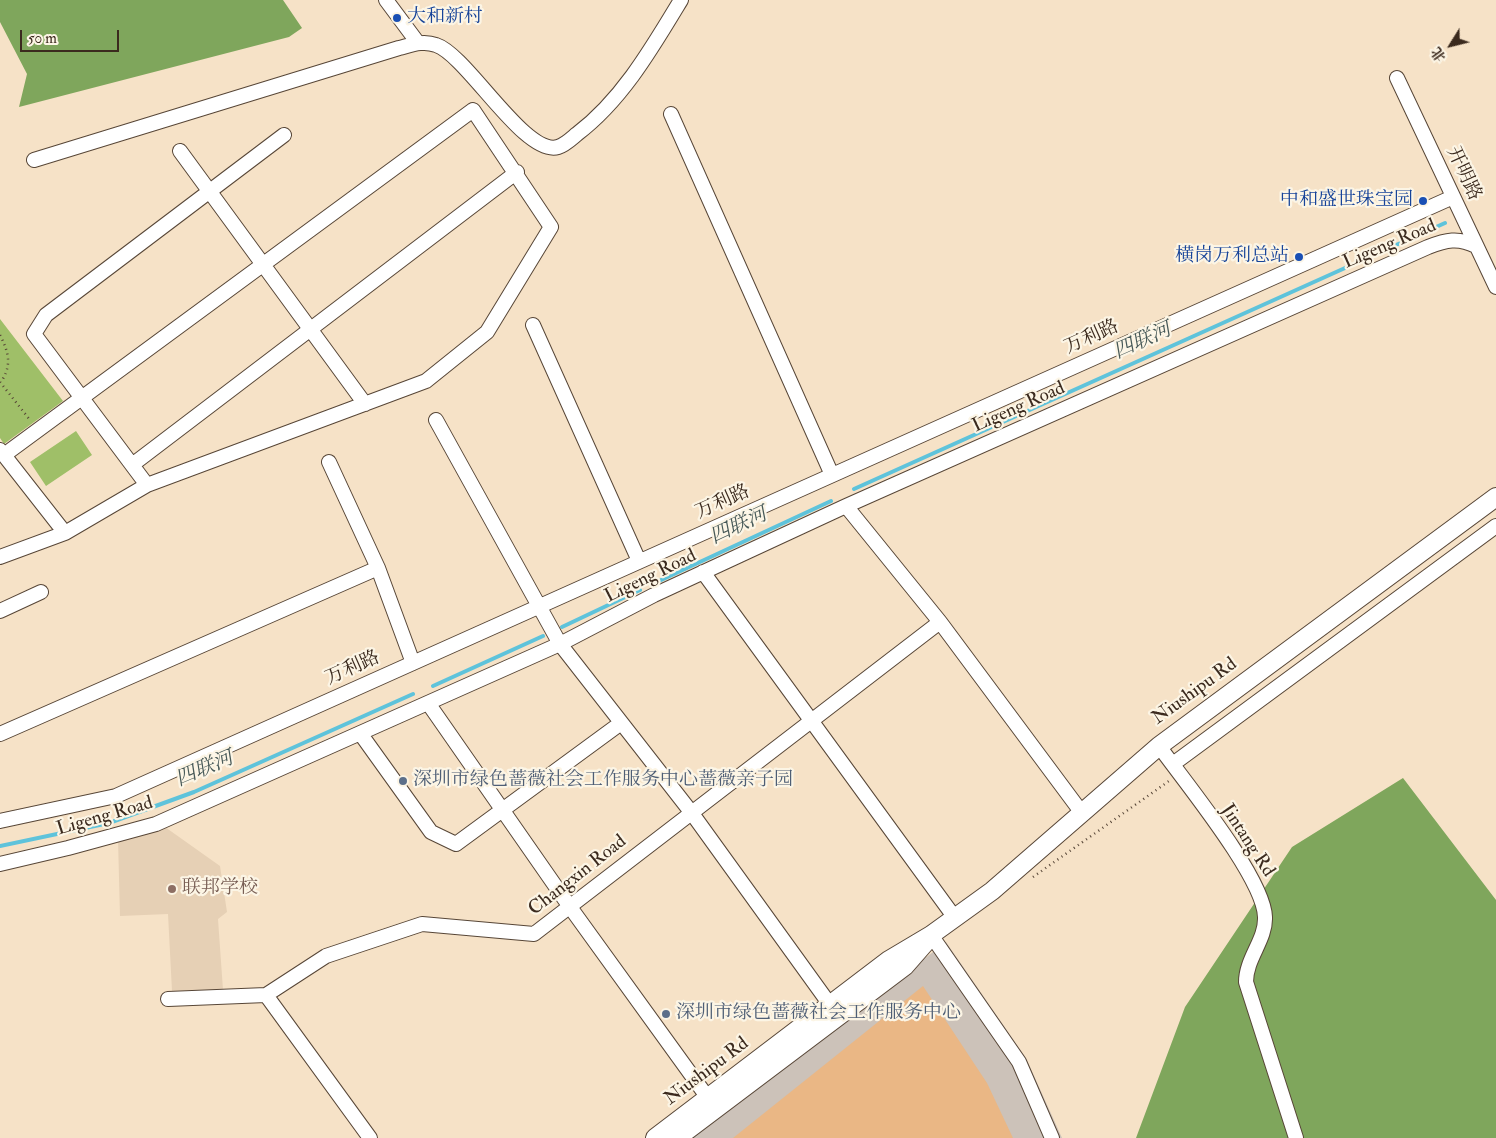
<!DOCTYPE html>
<meta charset="utf-8">
<style>
body{margin:0}
#map{position:relative;width:1496px;height:1138px;overflow:hidden;background:#f6e2c7;font-family:"IM FELL Double Pica","Noto Serif SC",serif}
canvas{display:block}
.north{position:absolute;left:1426px;top:20px;width:50px;height:50px;-webkit-text-stroke:4px #fcf5e5;paint-order:stroke;rotate:234deg;font-size:14px;font-weight:700;line-height:20px;text-align:center;color:#3b2a1e}
.north::after{content:'';display:block;margin:auto;width:18px;height:22px;background:#3b2a1e;clip-path:polygon(50% 0,100% 100%,50% 72%,0 100%)}
.scale{position:absolute;left:20px;top:30px;width:99px;height:22px;box-sizing:border-box;border:2px solid #3b2a1e;border-top:0;padding-left:6px;font-size:15px;line-height:18px;white-space:nowrap;color:#3b2a1e;-webkit-text-stroke:4px #fcf5e5;paint-order:stroke}
</style>
<div id="map">
<canvas width="1496" height="1138"></canvas>
<div class="north">北</div>
<div class="scale">50 m</div>
</div>
<script>
const ctx = document.querySelector('canvas').getContext('2d');
ctx.lineJoin = 'round';
function fill(path, color) {
  ctx.fillStyle = color;
  ctx.fill(path, 'evenodd');
}
function trace(path, color, width, dash) {
  ctx.strokeStyle = color;
  ctx.lineWidth = width;
  ctx.lineCap = dash ? 'butt' : 'round';
  ctx.setLineDash(dash || []);
  ctx.stroke(path);
}
function drawText(font, color, halo, rows, align = 'center') {
  ctx.font = font + ' "IM FELL Double Pica","Noto Serif SC",serif';
  ctx.lineWidth = 4.5;
  ctx.setLineDash([]);
  ctx.textBaseline = 'middle';
  ctx.strokeStyle = halo;
  ctx.fillStyle = color;
  for (const [text, x, y, turn = 0] of rows) {
    ctx.save();
    ctx.translate(x, y);
    ctx.rotate((+turn || 0) * Math.PI / 180);
    ctx.textAlign = isNaN(turn) ? turn : align;
    if (halo) ctx.strokeText(text, 0, 0);
    ctx.fillText(text, 0, 0);
    ctx.restore();
  }
}
fill(new Path2D(`
 M 165,827 L 220,866 L 227,912 L 218,919 L 223,990 L 172,991 L 168,914 L 120,916 L 118,839 Z`), '#e6d0b5');
fill(new Path2D(`
 M 946,942 L 1026,1058 L 1062,1138 L 691,1138 Z`), '#ccc2b9');
fill(new Path2D(`
 M 0,319 L 63,401 L 4,444 L 0,438 Z
 M 76,431 L 92,455 L 46,486 L 30,462 Z`), '#9fbf68');
fill(new Path2D(`
 M 0,0 L 283,0 L 302,28 L 289,37 L 19,107 L 27,74 L 0,22 Z
 M 1403,778 L 1496,900 L 1496,1138 L 1136,1138 L 1185,1007 L 1292,847 Z`), '#7fa65c');
trace(new Path2D(`
 M 854,489 L 1445,223
 M 659,581 L 831,501
 M 562,627 L 640,590
 M 433,686 L 543,636
 M 0,846 L 109,823 L 194,792 L 413,694`), '#5ec3db', 4);
fill(new Path2D(`
 M 923,986 L 987,1083 L 1013,1138 L 733,1138 Z`), '#eab785');
const minor = new Path2D(`
 M 386,0 L 418,43
 M 1397,78 L 1496,287
 M 671,114 L 832,475
 M 180,151 L 365,404
 M 34,160 L 399,48 C 411,45 423,40 436,45 C 467,55 525,157 558,147 C 565,145 571,139 577,134 C 622,100 652,48 681,0
 M 533,325 L 639,561
 M 436,420 L 560,644 L 691,812 L 836,1013
 M 0,450 L 65,533
 M 329,462 L 378,568 L 413,663
 M 132,465 L 517,172
 M 147,485 L 34,334 L 46,315 L 284,135
 M 846,506 L 940,622 L 1082,813
 M 0,557 L 65,533 L 147,485 L 426,381 L 487,332 L 551,227 L 473,110 L 4,455
 M 703,572 L 955,918
 M 0,611 L 41,592
 M 428,703 L 570,907 L 708,1098
 M 360,733 L 431,832 L 456,844 L 621,723
 M 0,734 L 378,568
 M 1159,746 C 1184,781 1264,878 1265,917 C 1266,940 1246,958 1246,982 L 1296,1138
 M 1173,764 L 1496,526
 M 0,821 L 116,796 L 1453,197
 M 0,864 L 68,848 L 156,824 L 560,644 L 654,595 L 846,506 L 1428,247 C 1446,240 1458,237 1476,246
 M 931,935 L 1019,1062 L 1052,1138
 M 168,999 L 266,995
 M 370,1138 L 266,995 L 326,956 L 422,924 L 534,934 L 940,622`);
const major = new Path2D(`
 M 655,1138 L 889,960 L 931,935 L 992,891 L 1159,746 L 1496,497
 M 677,1138 L 905,966 L 926,942`);
trace(minor, '#574637', 16);
trace(major, '#574637', 20);
trace(new Path2D(`
 M 0,335 C 9,353 12,365 1,382
 M 0,382 L 30,420
 M 1033,877 L 1169,781`), '#574637', 2.5, [1, 4]);
trace(minor, '#fff', 14);
trace(major, '#fff', 18);
for (const [x, y, r, color] of [
 [397,18,5,"#1a4fb4"],
 [1423,201,5,"#1a4fb4"],
 [1299,257,5,"#1a4fb4"],
 [403,781,5,"#5c6f8a"],
 [172,889,5,"#8d6e63"],
 [666,1014,5,"#5c6f8a"]
]) {
  const dot = new Path2D();
  dot.arc(x, y, r, 0, 2 * Math.PI);
  ctx.fillStyle = color;
  ctx.fill(dot);
  trace(dot, '#fcf5e5', 2);
}
drawText('19px', '#164399', '#fcf5e5', [
 ["大和新村",407,18,"left"],
 ["中和盛世珠宝园",1413,201],
 ["横岗万利总站",1289,257]
], 'right');
drawText('19px', '#3b2a1e', '#fcf5e5', [
 ["开明路",1463,174,65],
 ["Ligeng Road",1390,245,-23],
 ["万利路",1092,338,-24],
 ["Ligeng Road",1019,408,-24],
 ["万利路",723,503,-24],
 ["Ligeng Road",651,577,-26],
 ["万利路",353,669,-24],
 ["Niushipu Rd",1195,692,-36],
 ["Ligeng Road",105,817,-16],
 ["Jintang Rd",1247,841,57],
 ["Changxin Road",578,876,-38],
 ["Niushipu Rd",707,1072,-37]
]);
drawText('19px', '#4e5e75', '#fcf5e5', [
 ["深圳市绿色蔷薇社会工作服务中心蔷薇亲子园",413,781],
 ["深圳市绿色蔷薇社会工作服务中心",676,1014]
], 'left');
drawText('19px', '#785e54', '#fcf5e5', [
 ["联邦学校",182,889]
], 'left');
drawText('italic 20px', '#465857', '#fcf5e5', [
 ["四联河",1143,342,-24],
 ["四联河",739,527,-25],
 ["四联河",205,770,-23]
]);
</script>
